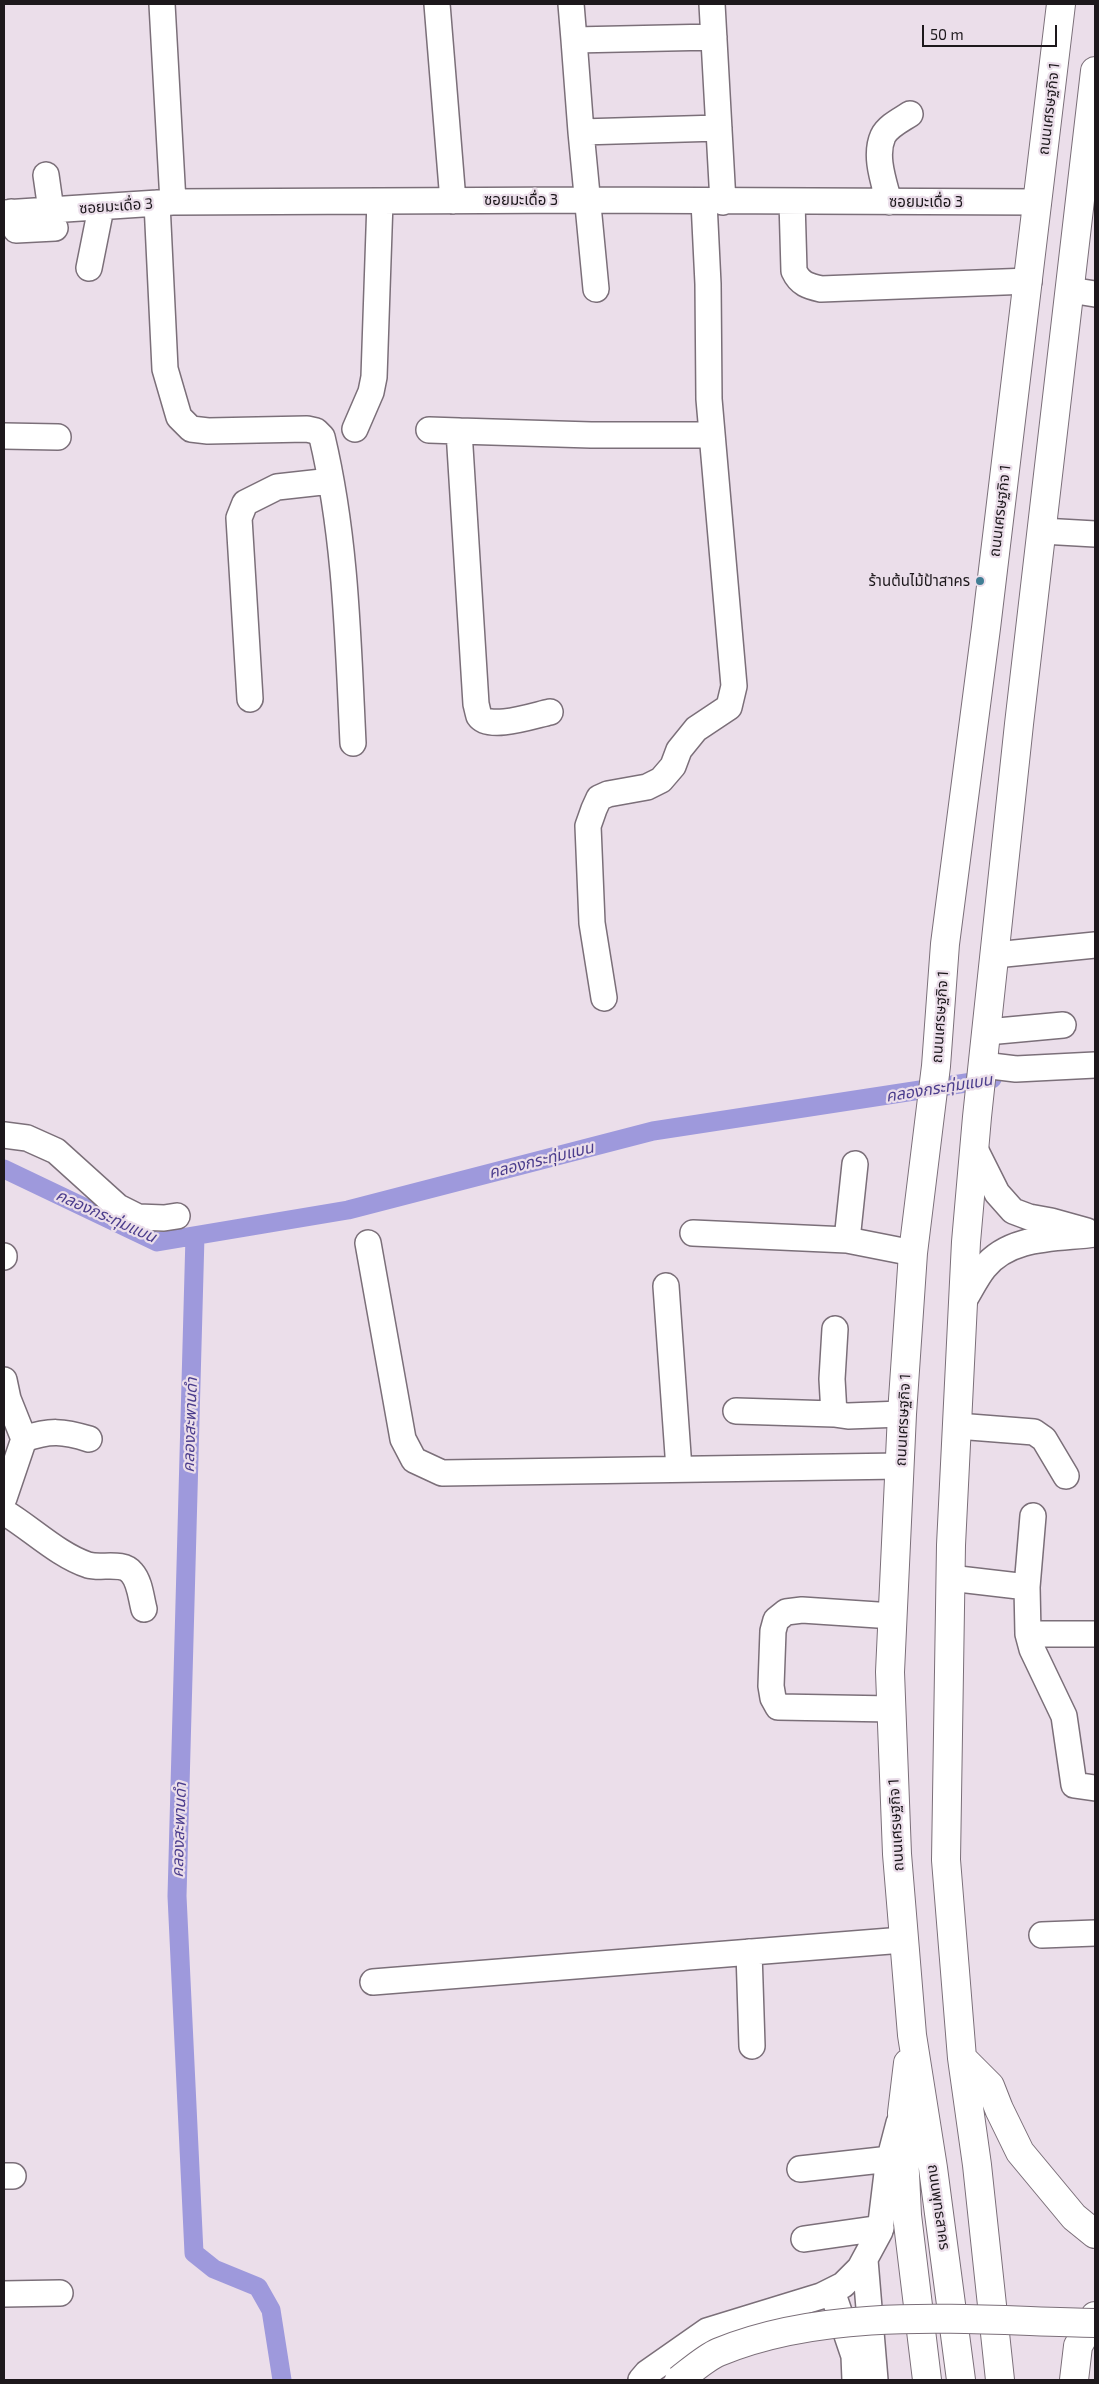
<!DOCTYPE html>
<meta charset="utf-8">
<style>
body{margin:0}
#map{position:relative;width:1099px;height:2384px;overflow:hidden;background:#ebdeea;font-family:"Exo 2",sans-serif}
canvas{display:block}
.frame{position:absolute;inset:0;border:5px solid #1d181c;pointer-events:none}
.scale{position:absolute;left:922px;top:25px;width:135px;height:22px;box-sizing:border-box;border:2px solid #1d181c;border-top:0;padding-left:6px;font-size:15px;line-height:18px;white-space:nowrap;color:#1d181c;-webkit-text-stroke:4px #ebdeea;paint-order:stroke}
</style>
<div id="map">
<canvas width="1099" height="2384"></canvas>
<div class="frame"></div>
<div class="scale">50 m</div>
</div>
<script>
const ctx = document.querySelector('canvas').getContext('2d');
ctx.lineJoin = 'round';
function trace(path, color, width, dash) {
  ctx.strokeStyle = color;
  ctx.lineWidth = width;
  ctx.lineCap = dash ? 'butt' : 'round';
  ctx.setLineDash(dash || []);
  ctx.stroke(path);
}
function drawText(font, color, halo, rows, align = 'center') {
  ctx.font = font + ' "Exo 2","Noto Sans Thai",sans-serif';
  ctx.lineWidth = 4.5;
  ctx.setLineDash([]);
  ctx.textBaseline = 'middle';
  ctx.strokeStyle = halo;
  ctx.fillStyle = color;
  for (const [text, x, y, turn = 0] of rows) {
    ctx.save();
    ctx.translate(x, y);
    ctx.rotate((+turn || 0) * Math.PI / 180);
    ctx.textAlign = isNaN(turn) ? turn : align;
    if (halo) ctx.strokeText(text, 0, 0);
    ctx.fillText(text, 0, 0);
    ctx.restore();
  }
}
trace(new Path2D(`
 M 4,1169 L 157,1242 L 348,1210 L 653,1131 L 992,1079
 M 195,1236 L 177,1896 L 194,2253 L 214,2269 L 258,2287 L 271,2310 L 282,2380`), '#9e99dc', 19);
const minor = new Path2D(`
 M 162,4 L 173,202
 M 437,4 L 453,201
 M 571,4 L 574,40 L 714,37
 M 712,4 L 723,202
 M 574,40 L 581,132 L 719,128
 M 581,132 L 596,289
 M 46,175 L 51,210
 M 792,201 L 794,271 C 800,284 808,286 821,289 L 1029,281
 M 889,202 C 884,182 874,156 883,136 C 888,126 901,120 910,114
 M 157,203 L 165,369 L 179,417 L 191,429 L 208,431 L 307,429 L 316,431 L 322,437 C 346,538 348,640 353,743
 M 11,212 L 16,230 L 55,228
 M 4,213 L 173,202 L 586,200 L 1038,202
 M 89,268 L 101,208
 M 1070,290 L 1095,294
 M 355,429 L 371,392 L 374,377 L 380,201
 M 429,430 L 459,431
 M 4,436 L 58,437
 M 1042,531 L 1095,534
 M 250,699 L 239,518 L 245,503 L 277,487 L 331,481
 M 550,712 C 535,715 489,731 479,716 C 478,713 477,708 476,704 L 459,431 L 591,435 L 711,435
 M 995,955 L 1095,945
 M 604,998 L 592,923 L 588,826 L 594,809 L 599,798 L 608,794 L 647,787 L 661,780 L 673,766 L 679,750 L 696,729 L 729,707 L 734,686 L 709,399 L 708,284 L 704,202
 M 987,1032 L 1063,1025
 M 983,1065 L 1016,1069 L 1095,1065
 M 4,1135 L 27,1138 L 56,1151 L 118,1207 L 138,1217 L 164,1218 L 177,1216
 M 975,1149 L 997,1193 L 1013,1211 L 1029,1217 L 1051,1221 L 1087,1231
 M 693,1233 L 847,1240 L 913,1253
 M 847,1240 L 855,1164
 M 368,1243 L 403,1439 L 414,1460 L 442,1473 L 900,1466
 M 4,1257 L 4,1256
 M 666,1286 L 679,1469
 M 963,1302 C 970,1291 976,1278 984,1268 C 1010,1235 1058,1239 1095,1234
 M 835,1329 L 832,1379 L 834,1414 L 848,1416 L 902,1414
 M 4,1380 L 8,1399 L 24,1439
 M 736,1411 L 834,1414
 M 957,1426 L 1034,1432 L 1044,1439 L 1066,1476
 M 4,1498 L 24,1439 C 50,1430 63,1431 89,1439
 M 4,1512 C 31,1528 58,1555 88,1565 C 101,1569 123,1561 132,1573 C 140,1582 141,1598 144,1609
 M 950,1578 L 1027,1587 L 1028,1634 L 1032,1649 L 1064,1716 L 1074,1785 L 1095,1788
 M 1027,1587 L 1033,1516
 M 1028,1634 L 1095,1634
 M 892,1709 L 778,1707 L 773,1698 L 771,1686 L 773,1631 L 776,1620 L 786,1612 L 802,1610 L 893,1616
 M 1042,1935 L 1095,1933
 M 749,1952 L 752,2046
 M 373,1982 L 903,1940
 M 800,2169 L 890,2159
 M 4,2176 L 13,2176
 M 804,2239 L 881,2228
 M 865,2260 L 875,2380
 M 832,2291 L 854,2356 L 855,2380
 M 4,2294 L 60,2293
 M 641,2380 L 647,2373 L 707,2331 L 821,2296 L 843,2285 L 860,2268 L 880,2231 L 888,2165 L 899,2123`);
const major = new Path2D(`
 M 962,2058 L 990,2086 L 999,2109 L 1020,2152 L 1074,2217 L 1095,2234
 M 908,2063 L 902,2113 L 907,2215 L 927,2380
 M 961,2380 L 933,2168 L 912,2035 L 897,1854 L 890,1672 L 902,1414 L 913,1253 L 936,1066 L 945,944 L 986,628 L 1061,4
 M 1000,2380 L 977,2165 L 962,2058 L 946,1860 L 951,1545 L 966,1242 L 977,1117 L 1019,724 L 1095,71
 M 1074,2380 L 1078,2346 L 1095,2316`);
trace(minor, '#7b6f79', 28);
trace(major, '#7b6f79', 30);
trace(minor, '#fff', 25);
trace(major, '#fff', 28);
const majorBridge = new Path2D(`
 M 679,2380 C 691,2371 705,2358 719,2352 C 833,2305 975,2321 1095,2323`);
trace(majorBridge, '#7b6f79', 30, []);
trace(majorBridge, '#fff', 28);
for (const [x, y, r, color] of [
 [980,581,5,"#417e94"]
]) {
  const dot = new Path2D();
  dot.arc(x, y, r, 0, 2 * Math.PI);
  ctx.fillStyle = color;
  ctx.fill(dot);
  trace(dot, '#ebdeea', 2);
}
drawText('15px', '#1d181c', '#ebdeea', [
 ["ถนนเศรษฐกิจ 1",1049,109,-83],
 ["ซอยมะเดื่อ 3",521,200],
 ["ซอยมะเดื่อ 3",926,202],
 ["ซอยมะเดื่อ 3",116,206,-4],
 ["ถนนเศรษฐกิจ 1",1000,511,-83],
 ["ถนนเศรษฐกิจ 1",940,1017,-86],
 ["ถนนเศรษฐกิจ 1",903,1420,-87],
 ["ถนนเศรษฐกิจ 1",896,1825,-93],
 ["ถนนพุทธสาคร",939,2207,82]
]);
drawText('15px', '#1d181c', '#ebdeea', [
 ["ร้านต้นไม้ป้าสาคร",970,581]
], 'right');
drawText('italic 16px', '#4a3c8c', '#ebdeea', [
 ["คลองกระทุ่มแบน",939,1088,-9],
 ["คลองกระทุ่มแบน",541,1160,-14],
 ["คลองกระทุ่มแบน",106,1216,24],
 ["คลองสะพานดำ",190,1425,-88],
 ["คลองสะพานดำ",179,1830,-88]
]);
</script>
